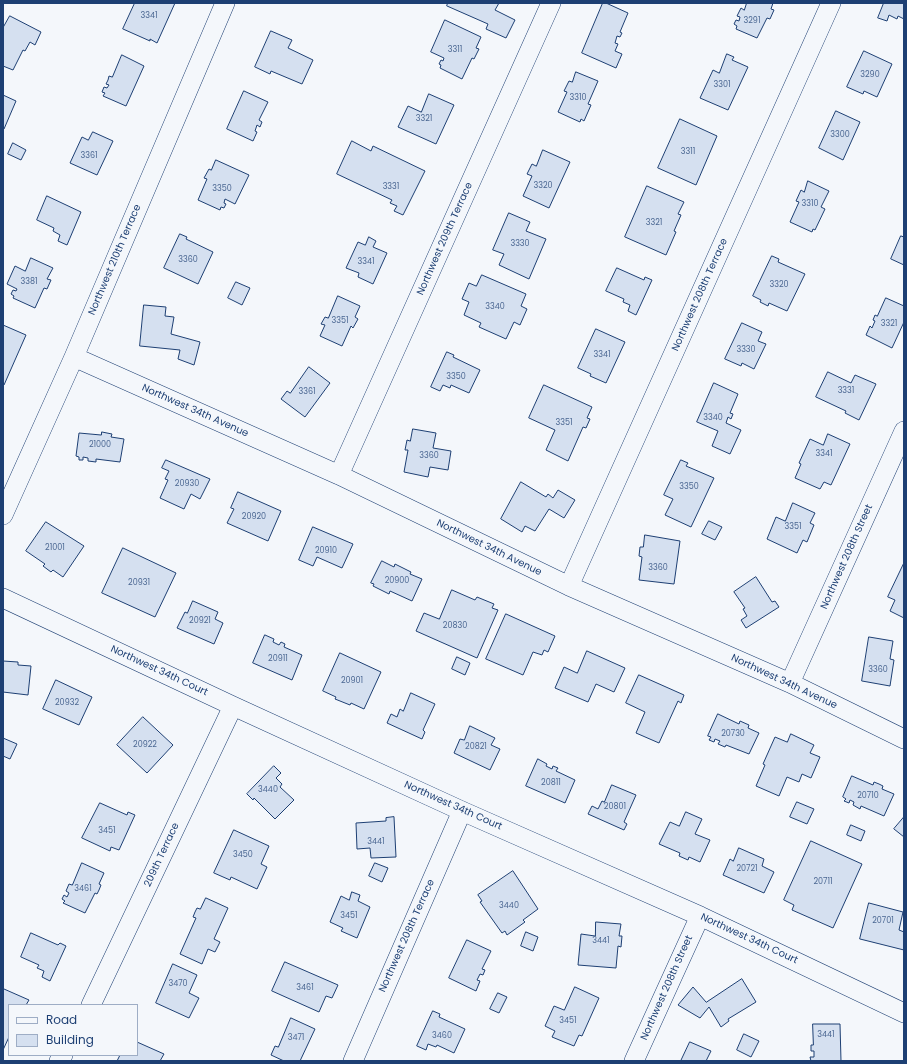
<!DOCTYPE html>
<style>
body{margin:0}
#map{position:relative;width:907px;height:1064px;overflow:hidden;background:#f4f7fb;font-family:Poppins,sans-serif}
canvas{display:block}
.frame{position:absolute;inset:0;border:4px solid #1d3f73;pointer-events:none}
.legend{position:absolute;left:8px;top:1004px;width:130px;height:52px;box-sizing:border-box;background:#f4f7fb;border:1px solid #9eadc5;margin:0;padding:5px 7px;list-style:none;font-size:12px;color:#1d3f73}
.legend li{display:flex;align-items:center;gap:8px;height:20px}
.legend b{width:20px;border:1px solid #9eadc5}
</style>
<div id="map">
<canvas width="907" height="1064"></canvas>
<div class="frame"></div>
<ul class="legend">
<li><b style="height:5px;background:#f4f7fb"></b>Road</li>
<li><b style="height:11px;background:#d5e0f0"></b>Building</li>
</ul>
</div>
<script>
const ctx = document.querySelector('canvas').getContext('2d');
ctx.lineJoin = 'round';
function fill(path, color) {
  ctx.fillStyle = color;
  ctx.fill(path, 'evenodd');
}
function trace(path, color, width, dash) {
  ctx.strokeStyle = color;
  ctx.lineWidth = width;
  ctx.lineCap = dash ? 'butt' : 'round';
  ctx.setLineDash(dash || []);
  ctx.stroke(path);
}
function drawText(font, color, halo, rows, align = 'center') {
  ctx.font = font + ' Poppins,sans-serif';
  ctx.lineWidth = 3;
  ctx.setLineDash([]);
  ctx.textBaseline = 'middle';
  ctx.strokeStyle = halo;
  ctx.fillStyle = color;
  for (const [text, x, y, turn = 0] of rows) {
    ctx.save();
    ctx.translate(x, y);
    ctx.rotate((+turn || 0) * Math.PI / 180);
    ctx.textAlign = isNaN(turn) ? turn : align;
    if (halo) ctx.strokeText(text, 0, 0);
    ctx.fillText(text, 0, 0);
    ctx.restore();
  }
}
const building = new Path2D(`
 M 135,3 L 175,3 L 157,43 L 150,39 L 150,41 L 123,29 Z
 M 448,3 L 499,3 L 495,10 L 515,20 L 506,38 L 486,29 L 488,24 L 447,6 Z
 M 603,3 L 606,3 L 628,13 L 620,32 L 622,33 L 620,37 L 617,36 L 615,43 L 618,44 L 615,51 L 622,54 L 616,68 L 582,53 Z
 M 747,3 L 773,3 L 771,9 L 774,10 L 770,19 L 767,18 L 757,38 L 736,29 L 737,26 L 734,24 L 736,20 L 739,21 L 740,17 L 737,16 L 741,8 L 744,10 Z
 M 884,3 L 904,3 L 904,19 L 898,16 L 897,19 L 889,15 L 887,21 L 878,18 Z
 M 10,16 L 41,32 L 35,45 L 30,42 L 25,51 L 23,50 L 13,70 L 3,66 L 3,28 Z
 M 445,20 L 481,37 L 476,48 L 479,49 L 474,59 L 472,58 L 462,79 L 440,68 L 441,65 L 439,64 L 441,60 L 443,61 L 444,58 L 431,52 Z
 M 271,31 L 292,40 L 288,48 L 313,60 L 302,84 L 271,71 L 270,74 L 255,67 Z
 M 864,51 L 892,64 L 877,97 L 864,91 L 863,94 L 847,87 Z
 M 727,54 L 734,57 L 732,60 L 748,67 L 728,110 L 700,98 L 713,70 L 719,73 Z
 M 122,55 L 144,66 L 126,106 L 103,96 L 105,93 L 102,92 L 104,87 L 107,88 L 109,85 L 106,84 L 108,80 L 109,76 L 112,77 Z
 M 576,72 L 598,81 L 588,104 L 591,105 L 584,121 L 581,119 L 580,122 L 558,112 L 567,92 L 564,91 L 569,81 L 572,82 Z
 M 244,91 L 268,102 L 259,120 L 262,122 L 260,127 L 257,125 L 255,131 L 257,132 L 253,141 L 227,129 Z
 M 429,94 L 454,105 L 436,144 L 398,127 L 408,106 L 421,112 Z
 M 3,95 L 16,101 L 4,129 L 3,129 Z
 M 836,111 L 860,122 L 843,160 L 819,148 Z
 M 680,119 L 717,136 L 696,185 L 658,168 Z
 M 93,132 L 113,141 L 97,175 L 70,163 L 82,137 L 88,140 Z
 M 352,141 L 371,151 L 373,146 L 425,171 L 403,215 L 394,211 L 397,206 L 390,203 L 392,200 L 337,174 Z
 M 13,143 L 26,150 L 21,160 L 8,154 Z
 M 543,150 L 570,162 L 549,208 L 523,196 L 532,176 L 527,174 L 532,164 L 536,166 Z
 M 216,160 L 249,175 L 235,204 L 225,199 L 224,203 L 226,204 L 224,208 L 221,207 L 220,210 L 198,200 L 207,179 L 204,178 L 209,169 L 211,170 Z
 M 808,181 L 829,191 L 821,207 L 825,209 L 815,230 L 813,229 L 812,232 L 790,222 L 799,202 L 796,201 L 801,190 L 804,192 Z
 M 647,186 L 684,202 L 678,214 L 681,215 L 674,231 L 676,232 L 666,255 L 625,237 Z
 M 47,196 L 81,212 L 67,245 L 58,241 L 60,235 L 53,231 L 54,228 L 37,220 Z
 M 509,213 L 530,222 L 526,231 L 546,239 L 529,279 L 499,265 L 504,254 L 493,250 Z
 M 180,234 L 187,237 L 186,239 L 213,252 L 198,284 L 164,268 Z
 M 901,236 L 904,237 L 904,265 L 891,259 Z
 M 369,237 L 376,241 L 373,247 L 387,253 L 373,284 L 358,277 L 359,273 L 346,268 L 358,242 L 365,245 Z
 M 772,256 L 779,259 L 778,262 L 805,274 L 787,311 L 769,303 L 768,306 L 760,302 L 761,300 L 753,296 Z
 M 31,258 L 53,268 L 47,279 L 51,280 L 47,289 L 44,288 L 35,308 L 13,298 L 14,296 L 11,294 L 13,290 L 16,291 L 17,289 L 7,284 L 15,266 L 25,271 Z
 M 617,268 L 644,280 L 645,277 L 652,280 L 636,315 L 628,311 L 630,305 L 623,302 L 624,299 L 606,291 Z
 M 482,275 L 526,294 L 521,306 L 527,309 L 520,325 L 514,322 L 506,339 L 479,327 L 481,323 L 464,315 L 469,302 L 462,299 L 469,283 L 476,286 Z
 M 236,282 L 250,288 L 242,305 L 228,298 Z
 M 338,296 L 360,306 L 355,317 L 358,319 L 353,328 L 351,326 L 342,346 L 320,336 L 325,325 L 321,324 L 325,317 L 328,318 Z
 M 886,298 L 904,306 L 904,322 L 892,348 L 866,335 L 870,326 L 872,328 L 875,321 L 873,320 L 875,315 L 877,316 Z
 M 144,305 L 166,307 L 165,316 L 174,317 L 171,334 L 200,342 L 194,365 L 178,359 L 180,350 L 140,346 Z
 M 742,323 L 762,332 L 758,341 L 766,344 L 754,369 L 742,363 L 741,366 L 725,359 Z
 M 3,325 L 26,335 L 4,385 L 3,385 Z
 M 596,329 L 625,342 L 606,383 L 590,376 L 591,374 L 578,368 Z
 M 447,352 L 454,355 L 453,357 L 480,370 L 469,393 L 451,385 L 450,388 L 443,385 L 440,391 L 431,387 Z
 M 309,367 L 330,383 L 305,417 L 281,399 L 287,391 L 290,393 Z
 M 828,372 L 851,383 L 855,375 L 876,384 L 859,420 L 845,413 L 846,411 L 816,397 Z
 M 714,383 L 738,394 L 730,413 L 733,414 L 731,419 L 728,417 L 726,423 L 741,430 L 730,454 L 712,446 L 718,431 L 697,422 Z
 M 544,385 L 592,407 L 587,418 L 590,419 L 586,428 L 583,427 L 568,461 L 546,450 L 555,430 L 529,418 Z
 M 413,429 L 436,433 L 433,448 L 451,451 L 448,470 L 430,467 L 428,477 L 404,472 L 408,450 L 405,450 L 407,440 L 410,441 Z
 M 102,432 L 112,434 L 111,437 L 124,439 L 120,462 L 96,459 L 96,462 L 88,461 L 88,458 L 83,457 L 83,460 L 79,460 L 79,457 L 76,456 L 79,433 L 101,435 Z
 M 828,434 L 850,444 L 831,485 L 824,482 L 820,489 L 795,478 L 801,464 L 799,463 L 810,439 L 823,445 Z
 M 166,460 L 210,479 L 200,499 L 191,494 L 184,509 L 160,498 L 168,480 L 165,479 L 169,471 L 162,468 Z
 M 681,460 L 688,463 L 686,466 L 714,478 L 691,527 L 665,515 L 673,499 L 664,495 Z
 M 521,482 L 546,497 L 548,494 L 553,498 L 558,490 L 575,500 L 564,518 L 549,509 L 535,531 L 525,526 L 522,532 L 501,519 Z
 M 238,492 L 281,511 L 268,541 L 227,523 L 234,509 L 231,508 Z
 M 793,503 L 815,513 L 810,523 L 814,525 L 807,542 L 803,540 L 797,553 L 767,539 L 776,517 L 785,521 Z
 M 709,521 L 722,527 L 715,540 L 702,534 Z
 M 46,522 L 84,546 L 63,577 L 53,570 L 51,572 L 43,566 L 45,564 L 26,551 Z
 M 313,527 L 353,544 L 342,568 L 317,557 L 313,566 L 299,560 Z
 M 645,535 L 680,541 L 674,584 L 639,580 L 642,557 L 639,556 L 640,547 L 643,547 Z
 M 123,548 L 176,573 L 155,617 L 102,593 Z
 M 382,561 L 394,567 L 395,564 L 411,572 L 410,574 L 422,579 L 412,601 L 390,591 L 389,594 L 373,586 L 374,584 L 371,583 Z
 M 904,563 L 904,618 L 890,611 L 895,600 L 888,597 Z
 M 756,577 L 772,602 L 775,601 L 779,607 L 746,628 L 741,620 L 747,616 L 743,609 L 745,608 L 734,592 Z
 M 452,590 L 475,600 L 477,597 L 494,604 L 492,608 L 498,610 L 477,658 L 416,631 L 424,613 L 439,619 Z
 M 193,601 L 218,612 L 215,619 L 223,623 L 214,644 L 177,628 L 185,612 L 187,613 Z
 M 506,614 L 555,636 L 548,652 L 544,650 L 542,655 L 533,652 L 523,675 L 486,659 Z
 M 265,635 L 274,639 L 273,642 L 279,645 L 281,642 L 285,644 L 284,647 L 302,655 L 292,680 L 253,663 Z
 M 869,637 L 893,641 L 890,659 L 894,660 L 890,686 L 862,681 Z
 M 587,651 L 625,668 L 614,692 L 596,684 L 588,702 L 555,688 L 564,667 L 577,673 Z
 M 340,653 L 381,672 L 364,709 L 351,703 L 350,705 L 335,699 L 336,697 L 323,691 Z
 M 457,657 L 470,663 L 465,675 L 452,669 Z
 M 3,661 L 18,662 L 18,665 L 31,666 L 28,695 L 3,692 Z
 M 639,675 L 684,695 L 681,703 L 678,701 L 659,743 L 636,733 L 645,712 L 626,703 Z
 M 56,680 L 92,697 L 79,725 L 43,709 Z
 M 411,693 L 435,704 L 423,730 L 425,732 L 422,739 L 387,723 L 391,714 L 397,717 L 400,709 L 403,711 Z
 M 718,714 L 739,724 L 740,721 L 749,725 L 748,728 L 759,733 L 749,754 L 726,745 L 725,747 L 718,744 L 720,741 L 715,739 L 714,742 L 709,740 L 711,737 L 708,736 Z
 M 143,717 L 173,745 L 147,773 L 117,745 Z
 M 470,726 L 495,738 L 491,745 L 500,749 L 490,770 L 454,753 L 460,739 L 464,740 Z
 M 791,734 L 814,745 L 810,753 L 820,757 L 811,778 L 802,774 L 799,782 L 787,777 L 779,796 L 756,786 L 765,765 L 763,764 L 775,737 L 787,742 Z
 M 3,738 L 17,744 L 10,759 L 3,756 Z
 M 538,759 L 547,764 L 546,766 L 552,769 L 553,766 L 558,768 L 556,771 L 575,780 L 565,803 L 526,786 Z
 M 274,766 L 281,773 L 276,778 L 282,784 L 280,787 L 294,800 L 275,819 L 254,798 L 253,800 L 247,794 Z
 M 852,776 L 873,785 L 874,782 L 879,784 L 883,786 L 882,789 L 894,794 L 884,816 L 861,806 L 860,809 L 853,805 L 854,802 L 850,800 L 849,803 L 844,801 L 846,799 L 843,797 Z
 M 612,785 L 636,795 L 624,822 L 627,824 L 624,830 L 588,814 L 592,806 L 598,809 L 602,801 L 604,802 Z
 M 797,802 L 814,809 L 807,824 L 790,817 Z
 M 100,803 L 127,815 L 128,812 L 135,815 L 119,850 L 111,847 L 110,851 L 82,838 Z
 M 686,812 L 702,819 L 695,834 L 710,840 L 700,862 L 689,857 L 688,860 L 679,856 L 680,853 L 659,844 L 670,822 L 679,826 Z
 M 394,817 L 396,857 L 371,858 L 370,848 L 357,849 L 356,823 L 386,821 L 386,818 Z
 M 904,817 L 904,837 L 894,829 Z
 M 851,825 L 865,831 L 861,841 L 847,835 Z
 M 234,830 L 269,846 L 261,864 L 267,867 L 257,889 L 231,877 L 230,880 L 214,873 Z
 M 811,841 L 862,864 L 833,928 L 792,910 L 794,905 L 784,900 Z
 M 739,848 L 764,859 L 762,866 L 774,872 L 764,893 L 723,875 L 730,859 L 733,861 Z
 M 82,863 L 104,873 L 99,884 L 101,885 L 99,890 L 97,894 L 95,893 L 85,913 L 63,903 L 65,901 L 62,899 L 64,895 L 67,897 L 69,893 L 66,891 L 69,884 L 72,885 Z
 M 375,863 L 388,868 L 382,882 L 369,876 Z
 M 513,871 L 538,909 L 523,920 L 525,922 L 507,935 L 505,931 L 502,933 L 480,902 L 482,901 L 478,895 Z
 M 352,892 L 360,895 L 358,901 L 370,907 L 357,938 L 341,931 L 343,928 L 330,922 L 341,896 L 349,900 Z
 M 206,898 L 228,908 L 214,939 L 220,942 L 215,952 L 208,949 L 202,964 L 180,954 L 196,918 L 193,917 L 195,912 L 197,908 L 200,909 Z
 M 869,903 L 903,912 L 899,930 L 904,932 L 904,950 L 860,939 Z
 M 596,922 L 621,924 L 619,936 L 622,936 L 621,947 L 618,946 L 616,968 L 578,965 L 581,934 L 595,936 Z
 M 526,932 L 538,937 L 533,951 L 521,946 Z
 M 31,933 L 58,945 L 60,943 L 66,946 L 50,981 L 42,977 L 44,971 L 37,968 L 39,965 L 21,957 Z
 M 467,940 L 491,951 L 482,969 L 485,970 L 483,975 L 480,974 L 477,980 L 480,981 L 476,991 L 449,978 Z
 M 285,962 L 338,985 L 332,998 L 326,996 L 319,1012 L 272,991 Z
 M 173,964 L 197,975 L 189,993 L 199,998 L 189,1018 L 156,1003 Z
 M 742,979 L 756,1002 L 728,1019 L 729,1021 L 721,1027 L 709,1007 L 700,1018 L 678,1005 L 693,987 L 706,1002 Z
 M 575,987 L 599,998 L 582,1036 L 579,1035 L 574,1046 L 552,1037 L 555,1031 L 545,1026 L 554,1006 L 564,1010 Z
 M 4,989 L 29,1000 L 26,1005 L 9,1005 L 9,1037 L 3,1050 L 3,992 Z
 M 498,993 L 507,997 L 499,1013 L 490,1009 Z
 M 433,1011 L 440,1014 L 439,1017 L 465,1029 L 454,1053 L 437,1045 L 436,1047 L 428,1044 L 426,1050 L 417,1046 Z
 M 291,1018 L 315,1029 L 300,1061 L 284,1061 L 271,1055 L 275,1046 L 278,1047 Z
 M 813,1024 L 840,1024 L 841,1061 L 811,1061 L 810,1057 L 814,1057 L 814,1051 L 811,1051 L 811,1045 L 813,1045 Z
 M 744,1034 L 759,1041 L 751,1057 L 737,1050 Z
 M 137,1042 L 164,1054 L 160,1061 L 117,1061 L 120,1055 L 137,1055 Z
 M 690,1042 L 711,1051 L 706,1061 L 681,1061 Z`);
fill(building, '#d5e0f0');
trace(building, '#1d3f73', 1);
const street = new Path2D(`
 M 74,357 L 339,475 L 569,586 L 790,683 L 904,739
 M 339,475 L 551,3
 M 3,515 L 74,357 L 225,3
 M 569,586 L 831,3
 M 3,598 L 233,706 L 462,811 L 700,916 L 904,1013
 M 790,683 L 904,431
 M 91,1005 L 233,706
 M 59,1061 L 63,1055
 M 353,1061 L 462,811
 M 634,1061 L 700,916`);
trace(street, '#1d3f73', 20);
trace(street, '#f4f7fb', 19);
drawText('8px', '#4b6792', null, [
 ["3341",149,16],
 ["3291",752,21],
 ["3311",455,50],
 ["3290",870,75],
 ["3301",722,85],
 ["3310",578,98],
 ["3321",424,119],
 ["3300",840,135],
 ["3311",688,152],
 ["3361",89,156],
 ["3320",543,186],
 ["3331",391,187],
 ["3350",222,189],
 ["3310",810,204],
 ["3321",654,223],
 ["3330",520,244],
 ["3360",188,260],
 ["3341",366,262],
 ["3381",29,282],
 ["3320",779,285],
 ["3340",495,307],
 ["3351",340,321],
 ["3321",889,324],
 ["3330",746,350],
 ["3341",602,355],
 ["3350",456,377],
 ["3331",846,391],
 ["3361",307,392],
 ["3340",713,418],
 ["3351",564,423],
 ["21000",100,445],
 ["3341",824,454],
 ["3360",429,456],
 ["20930",187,484],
 ["3350",689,487],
 ["20920",254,517],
 ["3351",793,527],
 ["21001",55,548],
 ["20910",326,551],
 ["3360",658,568],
 ["20900",397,581],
 ["20931",139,583],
 ["20921",200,621],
 ["20830",455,626],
 ["20911",278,659],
 ["3360",878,670],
 ["20901",352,681],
 ["20932",67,703],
 ["20730",733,734],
 ["20922",145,745],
 ["20821",476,747],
 ["20811",551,783],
 ["3440",268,790],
 ["20710",868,796],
 ["20801",615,807],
 ["3451",107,831],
 ["3441",376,842],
 ["3450",243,855],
 ["20721",747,869],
 ["20711",823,882],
 ["3461",83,889],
 ["3440",509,906],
 ["3451",349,916],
 ["20701",883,921],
 ["3441",601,941],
 ["3470",178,984],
 ["3461",305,988],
 ["3451",568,1021],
 ["3441",826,1035],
 ["3460",442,1036],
 ["3471",296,1038]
]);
drawText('10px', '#1d3f73', '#f4f7fb', [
 ["Northwest 209th Terrace",445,239,-66],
 ["Northwest 210th Terrace",115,260,-67],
 ["Northwest 208th Terrace",700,295,-66],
 ["Northwest 34th Avenue",195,411,24],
 ["Northwest 34th Avenue",489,548,26],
 ["Northwest 208th Street",847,557,-66],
 ["Northwest 34th Court",159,671,25],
 ["Northwest 34th Avenue",784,682,25],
 ["Northwest 34th Court",453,806,24],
 ["209th Terrace",162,855,-65],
 ["Northwest 208th Terrace",407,936,-66],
 ["Northwest 34th Court",749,939,25],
 ["Northwest 208th Street",667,988,-66]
]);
</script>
